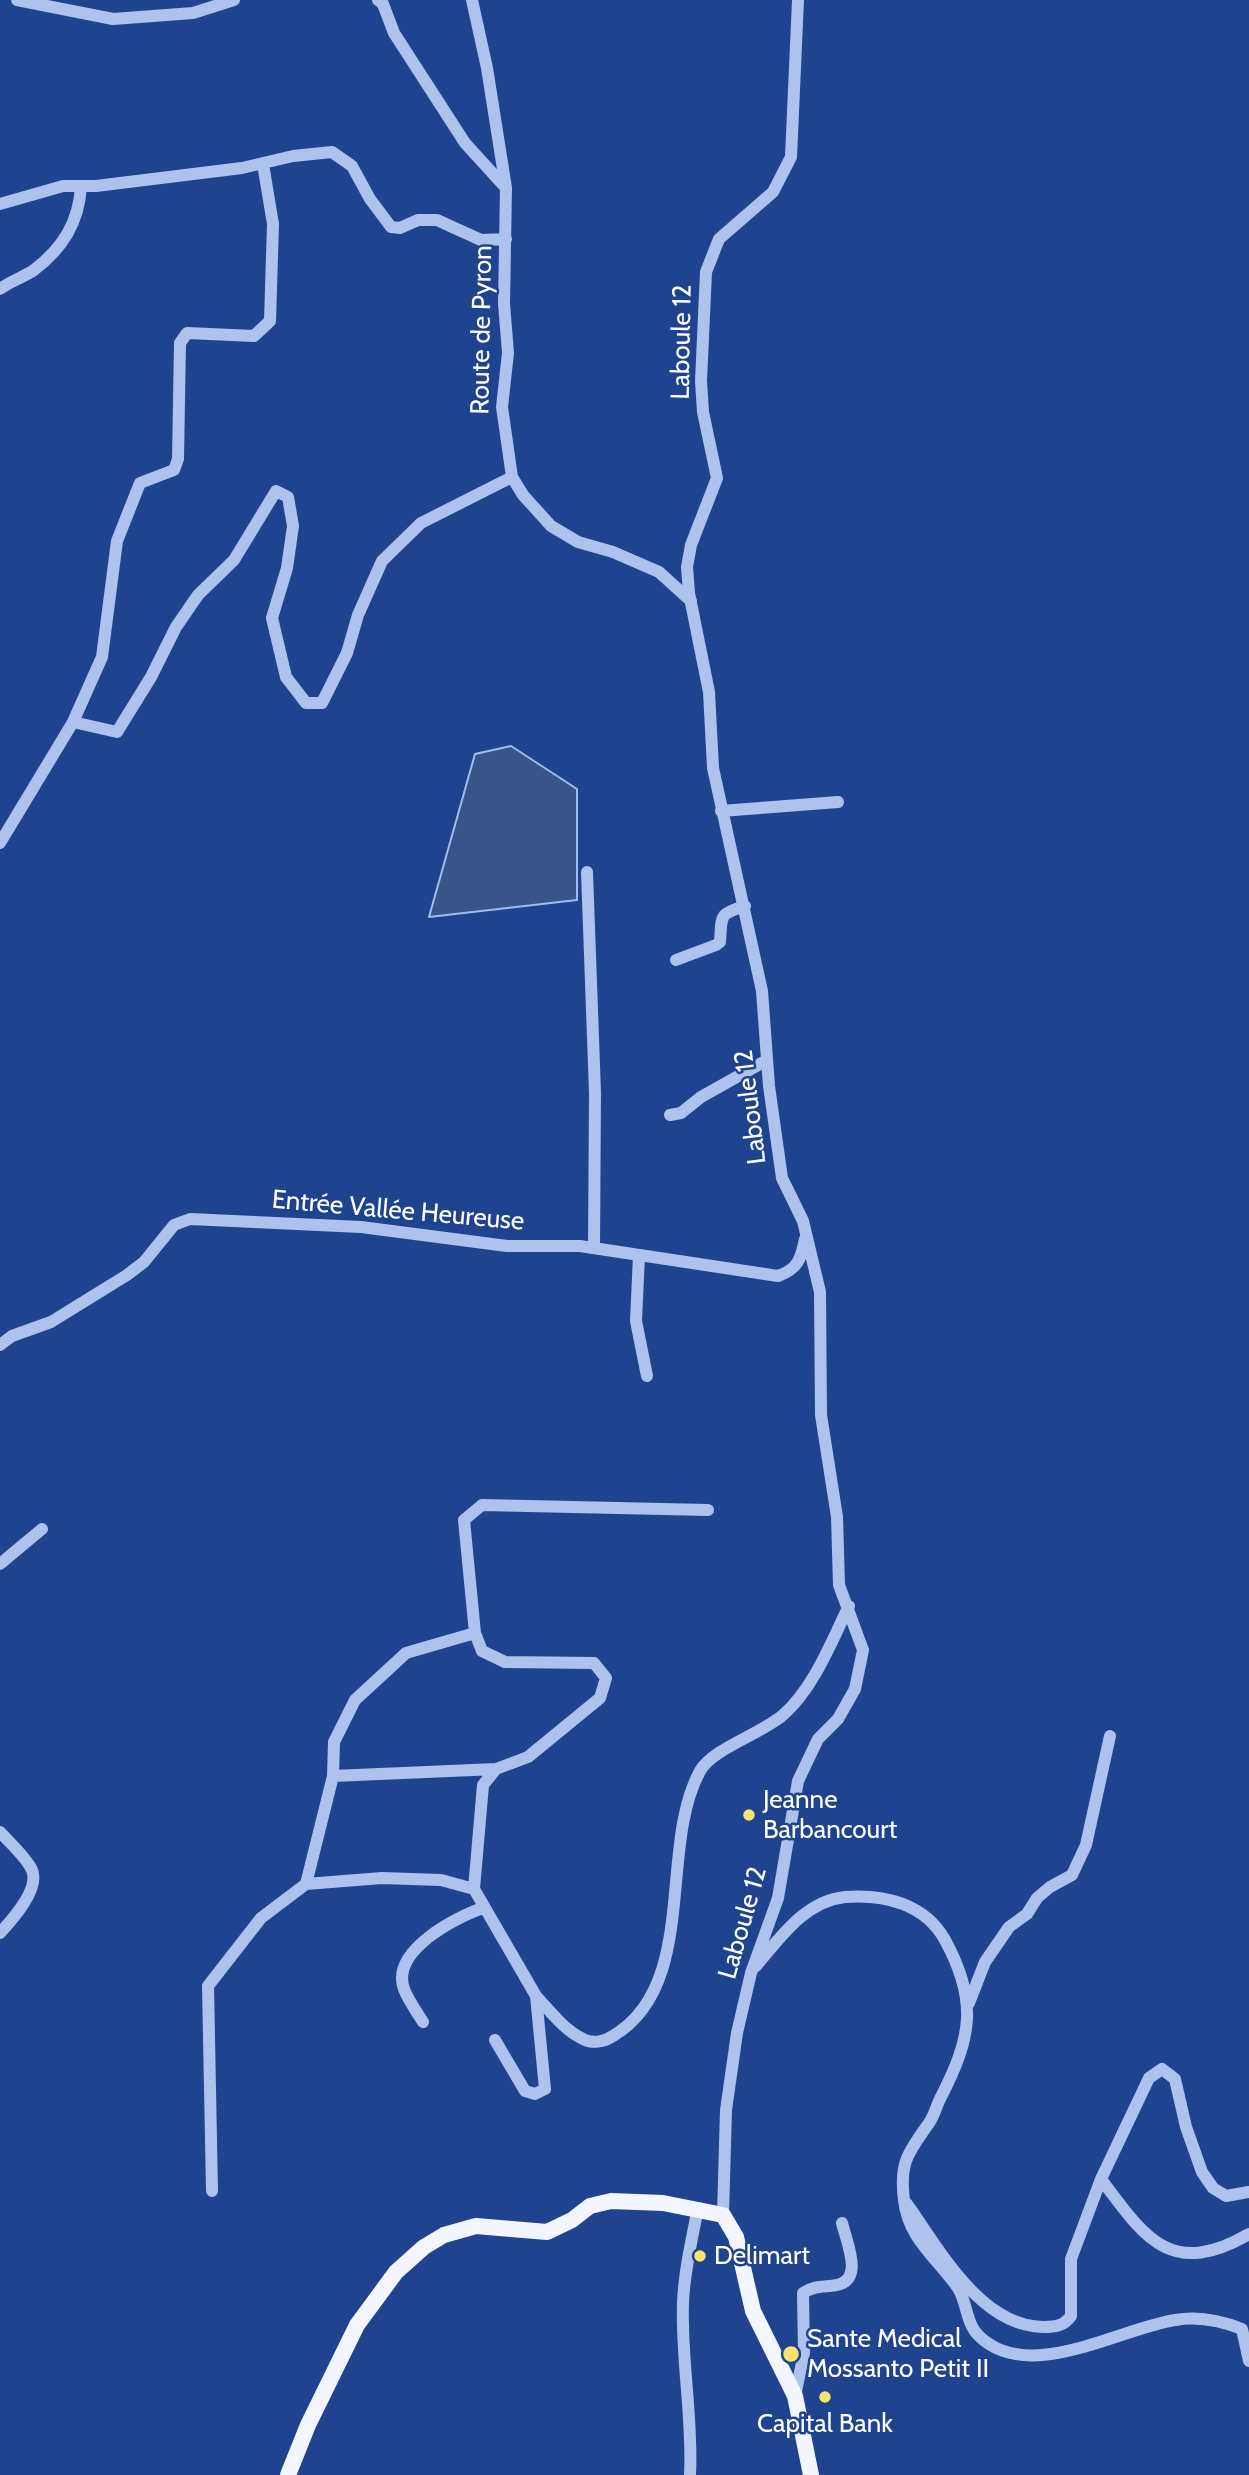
<!DOCTYPE html>
<meta charset="utf-8">
<style>
body{margin:0}
canvas{display:block;background:#1f438e}
</style>
<canvas width="1249" height="2475"></canvas>
<script>
const ctx = document.querySelector('canvas').getContext('2d');
ctx.lineJoin = 'round';
function fill(path, color) {
  ctx.fillStyle = color;
  ctx.fill(path, 'evenodd');
}
function trace(path, color, width, dash) {
  ctx.strokeStyle = color;
  ctx.lineWidth = width;
  ctx.lineCap = dash ? 'butt' : 'round';
  ctx.setLineDash(dash || []);
  ctx.stroke(path);
}
function drawText(font, color, halo, rows, align = 'center') {
  ctx.font = font + ' Cabin,sans-serif';
  ctx.lineWidth = 5;
  ctx.setLineDash([]);
  ctx.textBaseline = 'middle';
  ctx.strokeStyle = halo;
  ctx.fillStyle = color;
  for (const [text, x, y, turn = 0] of rows) {
    ctx.save();
    ctx.translate(x, y);
    ctx.rotate((+turn || 0) * Math.PI / 180);
    ctx.textAlign = isNaN(turn) ? turn : align;
    if (halo) ctx.strokeText(text, 0, 0);
    ctx.fillText(text, 0, 0);
    ctx.restore();
  }
}
const water = new Path2D(`
 M 511,746 L 577,789 L 577,900 L 429,917 L 475,754 Z`);
fill(water, '#39538b');
trace(water, '#a0bcee', 2);
trace(new Path2D(`
 M 17,0 L 113,19 L 193,13 L 234,0
 M 378,0 L 383,4 L 394,33 L 465,143 L 506,188 L 504,304 L 508,353 L 502,407 L 512,477 L 523,495 L 551,526 L 578,542 L 613,552 L 659,572 L 691,601
 M 472,0 L 487,68 L 506,188
 M 0,204 L 63,186 L 96,186 L 242,168 L 293,156 L 332,152 L 352,166 L 370,199 L 391,227 L 400,228 L 418,220 L 437,220 L 481,240 L 506,239
 M 0,289 C 11,281 24,277 34,270 C 63,248 79,222 81,186
 M 73,722 L 102,657 L 117,541 L 140,483 L 174,470 L 178,459 L 180,343 L 187,333 L 254,336 L 270,321 L 273,224 L 263,164
 M 721,811 L 838,802
 M 0,843 L 73,722 L 117,732 L 151,677 L 176,627 L 198,595 L 234,560 L 276,491 L 288,497 L 293,526 L 287,568 L 272,618 L 286,677 L 306,703 L 322,703 L 347,653 L 358,615 L 382,561 L 421,523 L 512,477
 M 587,872 L 595,1093 L 594,1248
 M 676,960 L 716,945 L 720,942 C 722,916 718,914 745,906
 M 670,1115 L 681,1113 L 701,1097 L 767,1060
 M 639,1255 L 636,1321 L 647,1376
 M 0,1345 L 12,1336 L 51,1322 L 127,1275 L 144,1262 L 174,1225 L 190,1219 L 361,1227 L 507,1246 L 580,1246 L 778,1276 C 798,1269 801,1259 805,1239
 M 0,1564 L 42,1529
 M 333,1776 L 496,1769 L 528,1757 L 600,1698 L 606,1678 L 594,1663 L 505,1662 L 482,1651 L 475,1633 L 464,1520 L 482,1505 L 708,1510
 M 0,1832 C 10,1843 26,1857 32,1870 C 40,1889 12,1920 0,1933
 M 306,1884 L 333,1776 L 334,1742 L 355,1700 L 406,1653 L 475,1633
 M 756,1966 C 780,1938 805,1901 845,1897 C 885,1894 925,1904 945,1940 C 979,2002 971,2039 940,2099 C 936,2107 934,2116 929,2123 C 909,2152 899,2161 904,2200 C 908,2239 937,2258 958,2288 C 967,2302 966,2324 979,2336 C 1028,2384 1118,2329 1175,2320 C 1197,2316 1222,2321 1242,2329 L 1249,2361
 M 536,1996 C 550,2011 564,2030 583,2039 C 592,2044 604,2042 613,2036 C 699,1985 658,1847 700,1771 C 712,1749 761,1734 783,1715 C 814,1688 831,1642 849,1606
 M 969,2003 L 985,1962 L 1009,1927 L 1027,1914 L 1037,1898 L 1050,1887 L 1072,1875 L 1086,1845 L 1110,1736
 M 423,2022 C 417,2012 408,2000 404,1989 C 390,1951 456,1917 483,1908
 M 495,2040 L 525,2091 L 535,2094 L 545,2089 L 536,1996 L 474,1889 L 483,1785 L 496,1769
 M 1101,2179 C 1145,2238 1171,2279 1249,2234
 M 212,2191 L 208,1986 L 261,1918 L 306,1884 L 382,1878 L 441,1880 L 474,1889
 M 907,2204 C 940,2250 980,2326 1043,2327 C 1055,2327 1064,2326 1071,2316 L 1071,2259 L 1101,2179 L 1149,2078 L 1162,2069 L 1175,2079 L 1186,2127 L 1202,2172 L 1213,2188 L 1226,2196 L 1249,2192
 M 723,2215 L 726,2110 L 737,2033 L 751,1973 L 778,1898 L 798,1781 L 818,1739 L 838,1719 L 855,1689 L 863,1650 L 839,1585 L 837,1517 L 821,1415 L 820,1292 L 803,1221 L 782,1178 L 769,1086 L 762,991 L 713,768 L 709,692 L 689,593 L 687,567 L 691,545 L 717,478 L 703,412 L 701,381 L 706,272 L 719,239 L 773,192 L 791,157 L 798,0
 M 795,2396 L 804,2353 L 803,2293 C 812,2287 819,2287 830,2286 C 866,2284 848,2247 842,2223
 M 690,2475 C 693,2417 681,2361 683,2303 C 684,2272 692,2239 698,2208`), '#adc2ed', 12);
trace(new Path2D(`
 M 288,2475 L 308,2425 L 357,2325 L 396,2272 L 424,2247 L 444,2235 L 476,2226 L 547,2232 L 572,2220 L 590,2206 L 611,2201 L 663,2203 L 723,2215 L 736,2237 L 753,2311 L 795,2396 L 811,2475`), '#f3f6ff', 16);
for (const [x, y, r, color] of [
 [749,1815,7,"#fbe26c"],
 [700,2256,7,"#fbe26c"],
 [791,2354,9,"#fbe26c"],
 [825,2397,7,"#fbe26c"]
]) {
  const dot = new Path2D();
  dot.arc(x, y, r, 0, 2 * Math.PI);
  ctx.fillStyle = color;
  ctx.fill(dot);
  trace(dot, '#1f438e', 2.5);
}
drawText('26px', '#fff', '#1f438e', [
 ["Route de Pyron",482,330,-89],
 ["Laboule 12",682,342,-89],
 ["Laboule 12",751,1107,-97],
 ["Entrée Vallée Heureuse",398,1211,5],
 ["Laboule 12",743,1923,-74]
]);
drawText('26px', '#fff', '#1f438e', [
 ["Jeanne",763,1800],
 ["Barbancourt",763,1830],
 ["Delimart",714,2256],
 ["Sante Medical",807,2339],
 ["Mossanto Petit II",807,2369],
 ["Capital Bank",825,2424,"center"]
], 'left');
</script>
